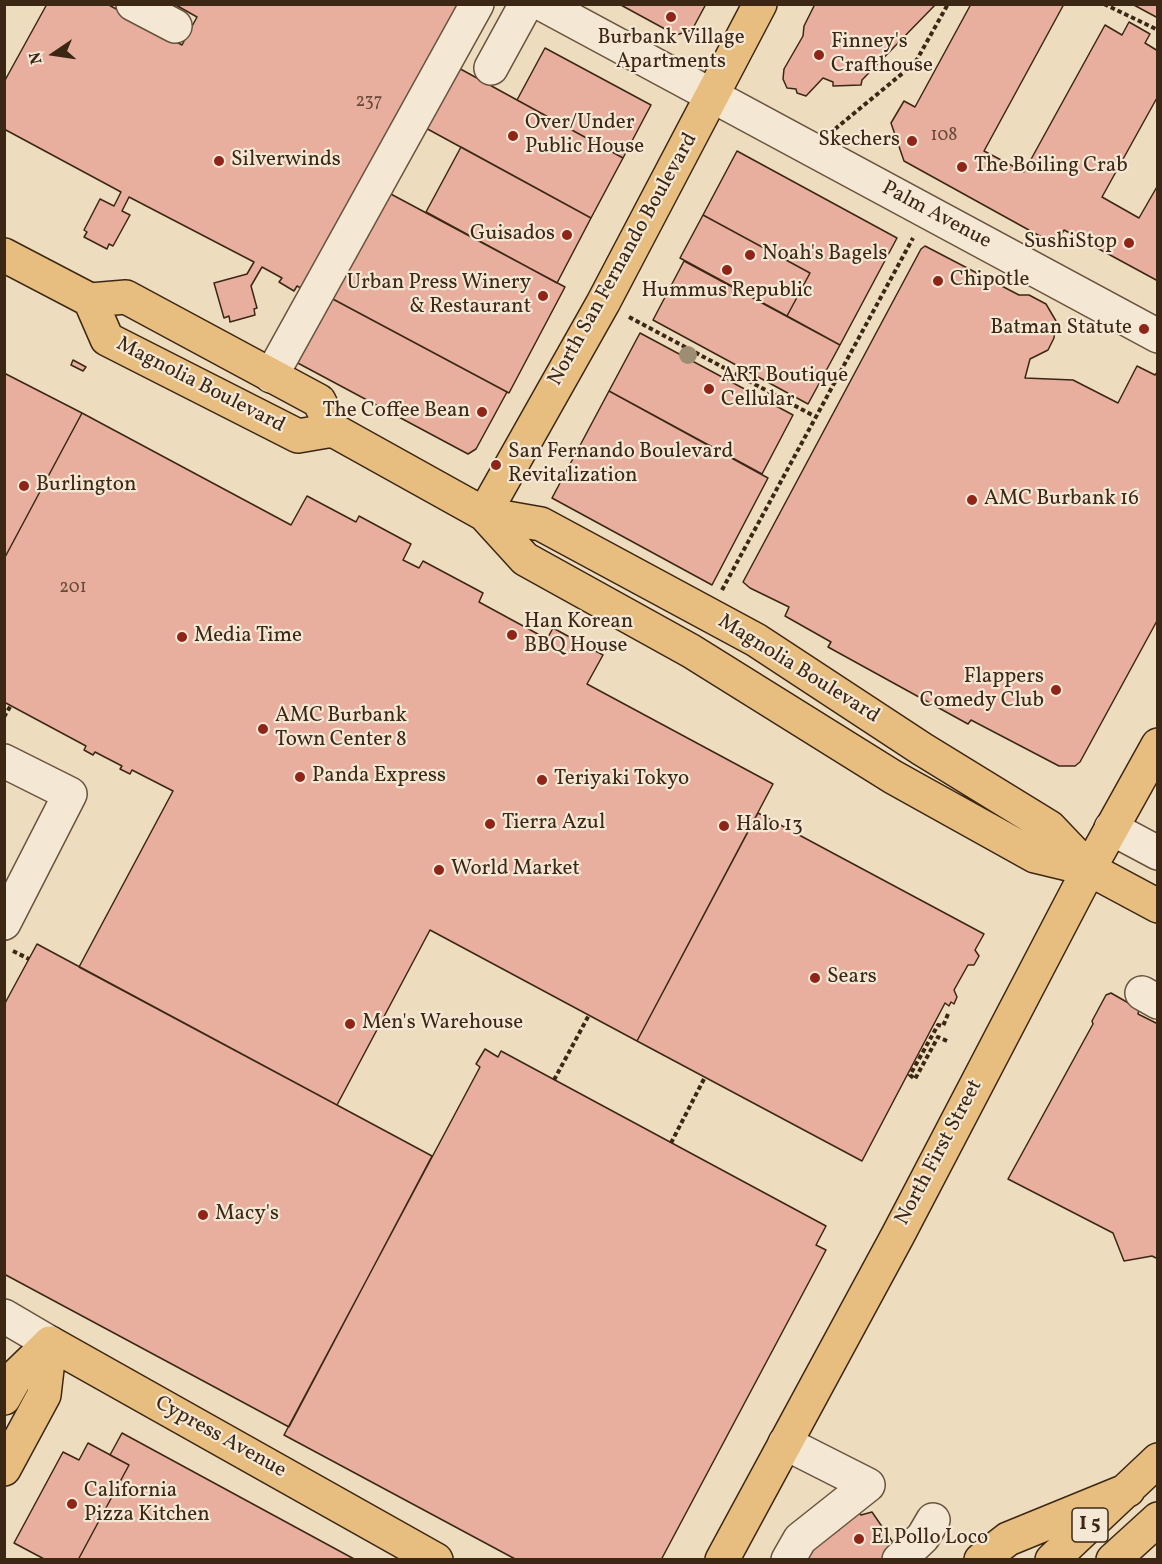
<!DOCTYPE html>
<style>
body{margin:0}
#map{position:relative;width:1162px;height:1564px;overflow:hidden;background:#eedcbe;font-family:Vollkorn,serif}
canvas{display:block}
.frame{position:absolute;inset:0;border:6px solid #3c2714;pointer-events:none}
.north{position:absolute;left:24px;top:24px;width:60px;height:60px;-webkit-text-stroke:4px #f4e8d5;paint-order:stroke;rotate:257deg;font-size:16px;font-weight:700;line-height:24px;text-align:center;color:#3c2714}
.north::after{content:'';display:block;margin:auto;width:21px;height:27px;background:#3c2714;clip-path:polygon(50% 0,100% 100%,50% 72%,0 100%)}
</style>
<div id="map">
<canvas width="1162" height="1564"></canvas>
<div class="frame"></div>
<div class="north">N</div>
</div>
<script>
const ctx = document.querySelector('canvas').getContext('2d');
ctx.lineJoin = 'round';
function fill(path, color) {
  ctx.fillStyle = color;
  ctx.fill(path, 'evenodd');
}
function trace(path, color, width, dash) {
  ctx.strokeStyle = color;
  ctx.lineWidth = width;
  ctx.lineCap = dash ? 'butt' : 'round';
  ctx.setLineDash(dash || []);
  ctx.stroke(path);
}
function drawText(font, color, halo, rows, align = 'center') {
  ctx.font = font + ' Vollkorn,serif';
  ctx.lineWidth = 4.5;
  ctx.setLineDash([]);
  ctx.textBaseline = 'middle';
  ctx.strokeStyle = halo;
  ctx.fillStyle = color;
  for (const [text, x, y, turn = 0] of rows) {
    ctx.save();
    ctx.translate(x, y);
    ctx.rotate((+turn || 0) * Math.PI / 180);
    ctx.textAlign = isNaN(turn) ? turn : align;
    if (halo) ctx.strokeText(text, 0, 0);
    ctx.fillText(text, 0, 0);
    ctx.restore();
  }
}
const building = new Path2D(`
 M 47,4 L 107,4 L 182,45 L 197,17 L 174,4 L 458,4 L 305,290 L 297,286 L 294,291 L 279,282 L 282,278 L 262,267 L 251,286 L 257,308 L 254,309 L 255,315 L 230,322 L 229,316 L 224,318 L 214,283 L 247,274 L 254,262 L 129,197 L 122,211 L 130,215 L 113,246 L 109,244 L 107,249 L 84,237 L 87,232 L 84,230 L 100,199 L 114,206 L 121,192 L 4,129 L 4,82 Z
 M 619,4 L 706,4 L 692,30 L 676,35 Z
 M 815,4 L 936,4 L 862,80 L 861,85 L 833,86 L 833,82 L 823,78 L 806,96 L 797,93 L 796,89 L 787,88 L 783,79 L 784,69 L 803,36 L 804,26 Z
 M 971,4 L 1064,4 L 984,151 L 1024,172 L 1105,25 L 1122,35 L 1129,22 L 1150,34 L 1145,43 L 1158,51 L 1158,96 L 1102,197 L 1139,218 L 1158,185 L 1158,281 L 1064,230 L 1056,245 L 904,161 L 891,123 L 904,101 L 915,107 Z
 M 1132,4 L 1158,4 L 1158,18 Z
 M 545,48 L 651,105 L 623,158 L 517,100 Z
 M 455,66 L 623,158 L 591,218 L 422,126 Z
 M 461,147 L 591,218 L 557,283 L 426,212 Z
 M 737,151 L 897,238 L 840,345 L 787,316 L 810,273 L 703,215 Z
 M 387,192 L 565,287 L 509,393 L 331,298 Z
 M 703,215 L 810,273 L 787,316 L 680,258 Z
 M 925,246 L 1019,295 L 1029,295 L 1046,304 L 1056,321 L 1054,338 L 1048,350 L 1030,359 L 1025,378 L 1073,380 L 1118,403 L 1137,366 L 1155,375 L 1158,371 L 1158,619 L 1080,762 L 1075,766 L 1059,766 L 971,720 L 968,724 L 828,647 L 831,642 L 785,616 L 789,607 L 750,588 L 743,582 L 921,249 Z
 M 684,261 L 840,345 L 808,404 L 653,320 Z
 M 329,297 L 507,392 L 476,449 L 468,454 L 294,361 Z
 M 640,333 L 793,415 L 762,474 L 609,391 Z
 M 73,360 L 86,367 L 83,371 L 71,365 Z
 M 4,373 L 82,413 L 4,559 Z
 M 609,391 L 768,478 L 712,585 L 552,498 Z
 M 82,413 L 291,525 L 307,496 L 356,522 L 359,516 L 411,544 L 403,560 L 419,568 L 423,561 L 483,593 L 479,602 L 547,639 L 553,628 L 603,655 L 587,684 L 773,784 L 637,1041 L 430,930 L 337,1105 L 79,967 L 173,791 L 132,770 L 130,774 L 120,769 L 122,766 L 95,752 L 93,755 L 84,750 L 86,746 L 4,702 L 4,559 Z
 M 758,813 L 984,934 L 975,950 L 979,956 L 974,965 L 968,965 L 954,990 L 957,997 L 954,1004 L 951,1002 L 949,1006 L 945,1003 L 862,1161 L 637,1041 Z
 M 37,944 L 432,1156 L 289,1427 L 4,1274 L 4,1005 Z
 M 1111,993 L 1139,1009 L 1138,1014 L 1158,1024 L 1158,1259 L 1152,1256 L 1124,1261 L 1113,1233 L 1008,1179 L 1093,1024 L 1092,1021 L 1106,995 Z
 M 485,1049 L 498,1057 L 501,1051 L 826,1226 L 816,1245 L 826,1250 L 661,1560 L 517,1560 L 284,1435 L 480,1067 L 476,1064 Z
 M 122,1433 L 356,1560 L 78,1560 L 129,1465 L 110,1455 Z
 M 88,1443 L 129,1465 L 78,1560 L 46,1560 L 14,1543 L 63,1452 L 79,1460 Z
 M 858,1511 L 861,1515 L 872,1512 L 896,1547 L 891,1560 L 804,1560 L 801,1556 L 839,1530 L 836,1527 Z`);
fill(building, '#e8af9f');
trace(building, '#3c2714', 1.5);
const minor = new Path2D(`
 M 133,4 L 175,26
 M 542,4 L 1158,336
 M 491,68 L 526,4
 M 271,376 L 477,4
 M 4,761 L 70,794 L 4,923
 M 1111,828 L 1158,853
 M 1142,993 L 1158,1002
 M 4,1316 L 50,1343
 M 785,1443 L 868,1485 L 800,1539 L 788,1560
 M 899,1560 L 923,1537 L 933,1520`);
const major = new Path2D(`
 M 4,255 L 90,300 L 126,297 L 319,401 L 333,430 L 484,514 L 525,559 L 691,651 L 893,777 L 1035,856 L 1089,869 L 1158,906
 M 90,300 L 107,339 L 298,436 L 333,430
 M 484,514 L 541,524 L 756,640 L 922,749 L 1049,827 L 1089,869
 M 484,514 L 603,303 L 760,4
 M 50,1343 L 436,1560
 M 4,1398 L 17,1375 L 50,1343
 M 4,1469 L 44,1395 L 50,1343
 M 722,1560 L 898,1235 L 1089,869 L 1158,745`);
const highway = new Path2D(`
 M 981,1560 L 1008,1539 L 1128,1490
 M 1052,1560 L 1158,1460
 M 1113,1560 L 1158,1519`);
trace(minor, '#68543e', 36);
trace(major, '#3c2714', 36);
trace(highway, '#3c2714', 36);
trace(new Path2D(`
 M 1104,4 L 1158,30
 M 835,129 L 915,63 L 948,4
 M 629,317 L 816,417
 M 722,590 L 913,238
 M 4,717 L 11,705
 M 13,951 L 29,959
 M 947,1041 L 938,1037 L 915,1079 L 910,1075 L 938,1025 L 943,1026 L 948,1014
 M 554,1080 L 589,1015
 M 671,1143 L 705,1077`), '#3c2714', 4, [4.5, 3]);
trace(minor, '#f4e8d5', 33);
trace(major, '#e7be7f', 33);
trace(highway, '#e7be7f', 33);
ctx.fillStyle = '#9d8d72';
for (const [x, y] of [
 [688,355]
]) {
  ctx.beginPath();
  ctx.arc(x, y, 9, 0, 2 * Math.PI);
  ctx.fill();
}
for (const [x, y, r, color] of [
 [671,17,6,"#8f2418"],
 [819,55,6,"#8f2418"],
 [513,136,6,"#8f2418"],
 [912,141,6,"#8f2418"],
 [219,161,6,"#8f2418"],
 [962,167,6,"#8f2418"],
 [567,235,6,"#8f2418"],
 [1129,243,6,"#8f2418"],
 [750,255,6,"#8f2418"],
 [727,270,6,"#8f2418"],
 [938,281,6,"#8f2418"],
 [543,296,6,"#8f2418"],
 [1144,329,6,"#8f2418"],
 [709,389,6,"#8f2418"],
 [482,412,6,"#8f2418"],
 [496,465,6,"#8f2418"],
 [24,486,6,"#8f2418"],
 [972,500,6,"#8f2418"],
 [512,635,6,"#8f2418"],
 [182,637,6,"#8f2418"],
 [1056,690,6,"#8f2418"],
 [263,729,6,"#8f2418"],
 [300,777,6,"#8f2418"],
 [542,780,6,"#8f2418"],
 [490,824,6,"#8f2418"],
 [724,826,6,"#8f2418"],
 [439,870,6,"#8f2418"],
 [815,978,6,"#8f2418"],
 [350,1024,6,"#8f2418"],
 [203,1215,6,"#8f2418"],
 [72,1504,6,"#8f2418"],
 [859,1539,6,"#8f2418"]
]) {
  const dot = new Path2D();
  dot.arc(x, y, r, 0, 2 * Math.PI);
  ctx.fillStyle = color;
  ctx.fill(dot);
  trace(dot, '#f4e8d5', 2);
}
drawText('18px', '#674937', null, [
 ["237",369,103],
 ["108",944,137],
 ["201",73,589]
]);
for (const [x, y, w] of [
 [1090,1525,36]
]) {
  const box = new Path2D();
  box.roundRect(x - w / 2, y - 17, w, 34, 4.5);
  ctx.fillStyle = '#f4e8d5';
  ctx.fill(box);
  trace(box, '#3c2714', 1.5);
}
drawText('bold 20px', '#3c2714', null, [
 ["I 5",1090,1525]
]);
drawText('21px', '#3c2714', '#f4e8d5', [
 ["Burbank Village",671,39,"center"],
 ["Apartments",671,63,"center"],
 ["Finney's",831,43],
 ["Crafthouse",831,67],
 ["Over/Under",525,124],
 ["Public House",525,148],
 ["Skechers",900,141,"right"],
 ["Silverwinds",231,161],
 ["The Boiling Crab",974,167],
 ["Guisados",555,235,"right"],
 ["SushiStop",1117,243,"right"],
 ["Noah's Bagels",762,255],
 ["Chipotle",950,281],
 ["Urban Press Winery",531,284,"right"],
 ["& Restaurant",531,308,"right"],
 ["Hummus Republic",727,292,"center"],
 ["Batman Statute",1132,329,"right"],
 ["ART Boutique",721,377],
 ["Cellular",721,401],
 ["The Coffee Bean",470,412,"right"],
 ["San Fernando Boulevard",508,453],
 ["Revitalization",508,477],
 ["Burlington",36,486],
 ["AMC Burbank 16",984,500],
 ["Han Korean",524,623],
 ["BBQ House",524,647],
 ["Media Time",194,637],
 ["Flappers",1044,678,"right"],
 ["Comedy Club",1044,702,"right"],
 ["AMC Burbank",275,717],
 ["Town Center 8",275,741],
 ["Panda Express",312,777],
 ["Teriyaki Tokyo",554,780],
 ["Tierra Azul",502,824],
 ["Halo 13",736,826],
 ["World Market",451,870],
 ["Sears",827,978],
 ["Men's Warehouse",362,1024],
 ["Macy's",215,1215],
 ["California",84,1492],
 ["Pizza Kitchen",84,1516],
 ["El Pollo Loco",871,1539]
], 'left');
drawText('21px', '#3c2714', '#f4e8d5', [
 ["Palm Avenue",936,216,28],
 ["North San Fernando Boulevard",624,260,-61],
 ["Magnolia Boulevard",200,386,27],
 ["Magnolia Boulevard",798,670,32],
 ["North First Street",940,1153,-62],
 ["Cypress Avenue",220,1438,29]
]);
</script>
